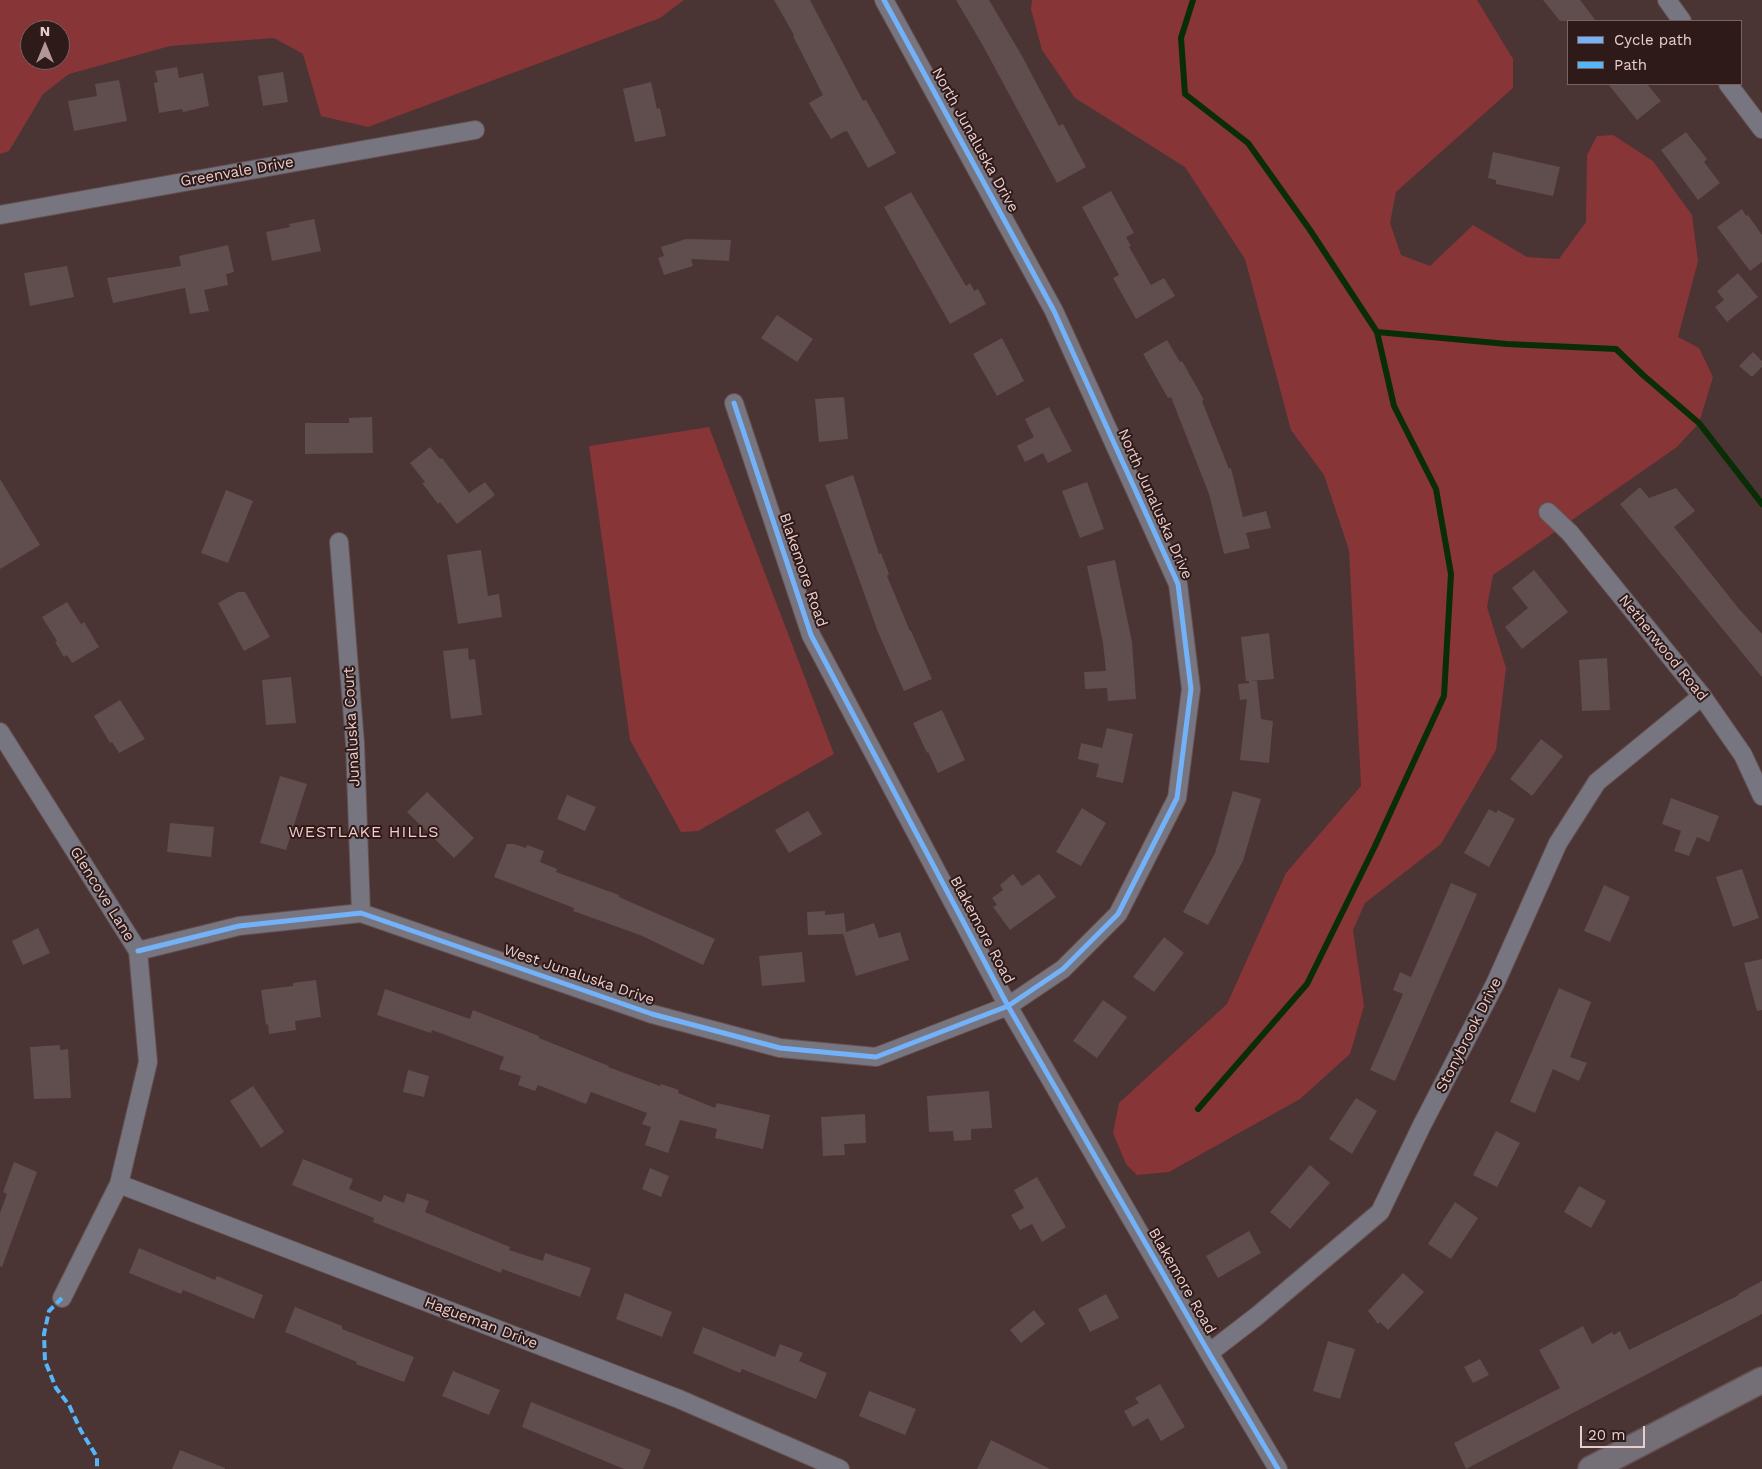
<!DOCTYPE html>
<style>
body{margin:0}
#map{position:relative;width:1762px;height:1469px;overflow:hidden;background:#4b3434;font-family:"Work Sans",sans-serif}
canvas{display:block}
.legend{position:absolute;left:1567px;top:20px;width:175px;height:65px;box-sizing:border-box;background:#2e1a19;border:1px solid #796260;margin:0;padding:6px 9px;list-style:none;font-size:15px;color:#e9cdcb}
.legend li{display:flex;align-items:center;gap:10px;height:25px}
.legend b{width:25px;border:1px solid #796260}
.north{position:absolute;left:20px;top:20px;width:50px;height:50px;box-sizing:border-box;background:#2e1a19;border:1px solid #796260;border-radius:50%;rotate:0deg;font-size:14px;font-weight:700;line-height:20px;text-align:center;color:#e9cdcb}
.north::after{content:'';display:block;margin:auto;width:18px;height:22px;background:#b29796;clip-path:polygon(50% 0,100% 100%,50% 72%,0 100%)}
.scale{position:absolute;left:1580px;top:1426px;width:65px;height:22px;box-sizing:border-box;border:2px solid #e9cdcb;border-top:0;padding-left:6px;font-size:15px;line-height:18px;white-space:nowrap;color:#e9cdcb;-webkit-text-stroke:4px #2e1a19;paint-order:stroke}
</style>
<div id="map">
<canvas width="1762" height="1469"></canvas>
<ul class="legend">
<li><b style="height:6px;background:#73b2f8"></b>Cycle path</li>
<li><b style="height:6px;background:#56b5f8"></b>Path</li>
</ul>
<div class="north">N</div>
<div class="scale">20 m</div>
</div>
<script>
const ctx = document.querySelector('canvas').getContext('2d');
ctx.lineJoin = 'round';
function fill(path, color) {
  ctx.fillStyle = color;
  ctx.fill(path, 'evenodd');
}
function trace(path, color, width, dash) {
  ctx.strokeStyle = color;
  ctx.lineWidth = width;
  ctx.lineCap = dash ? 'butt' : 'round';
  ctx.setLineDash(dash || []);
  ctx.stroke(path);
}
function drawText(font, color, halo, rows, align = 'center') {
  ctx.font = font + ' "Work Sans",sans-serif';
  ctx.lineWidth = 4;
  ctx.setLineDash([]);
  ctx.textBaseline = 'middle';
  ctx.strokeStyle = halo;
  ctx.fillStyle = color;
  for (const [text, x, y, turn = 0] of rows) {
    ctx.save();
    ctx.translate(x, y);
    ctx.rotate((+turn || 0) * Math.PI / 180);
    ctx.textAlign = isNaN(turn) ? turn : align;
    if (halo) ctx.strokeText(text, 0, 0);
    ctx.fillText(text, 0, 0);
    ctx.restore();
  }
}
fill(new Path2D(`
 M 0,0 L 684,0 L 660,18 L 368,127 L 321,116 L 303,54 L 274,38 L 170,46 L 69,74 L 43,94 L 9,151 L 0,154 ZM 30,30 L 60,30 L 60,60 L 30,60 Z
 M 1032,0 L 1477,0 L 1513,59 L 1513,88 L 1396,192 L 1390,223 L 1401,255 L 1430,266 L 1473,225 L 1527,257 L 1559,259 L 1586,222 L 1587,155 L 1597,136 L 1613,135 L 1653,161 L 1692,215 L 1698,261 L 1678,337 L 1699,348 L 1713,377 L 1699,423 L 1677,447 L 1493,575 L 1487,607 L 1506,668 L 1496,750 L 1441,844 L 1365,903 L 1353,930 L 1364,1006 L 1350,1054 L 1300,1099 L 1169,1172 L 1137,1175 L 1126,1164 L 1113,1133 L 1119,1103 L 1227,1004 L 1286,873 L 1361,786 L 1349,550 L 1324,475 L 1291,430 L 1245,259 L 1185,167 L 1075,98 L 1042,50 L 1031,9 Z
 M 709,427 L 834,754 L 698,831 L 681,832 L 630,740 L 589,446 Z`), '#883537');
trace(new Path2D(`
 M 1193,0 L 1181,38 L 1185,94 L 1248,143 L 1310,230 L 1377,332 L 1394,406 L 1436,489 L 1451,574 L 1444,696 L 1375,846 L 1307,984 L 1198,1109
 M 1377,332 L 1507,344 L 1616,349 L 1643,375 L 1699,423 L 1762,504`), '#092d05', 6);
fill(new Path2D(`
 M 774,0 L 810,0 L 863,101 L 866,100 L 896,153 L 868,168 L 847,131 L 845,132 L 845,131 L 831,139 L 809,103 L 823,95 L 793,36 L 794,35 Z
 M 956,0 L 989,0 L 1022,56 L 1059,126 L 1063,124 L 1086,167 L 1057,183 L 982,44 Z
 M 1543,0 L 1580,0 L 1596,21 L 1560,21 Z
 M 177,67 L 179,78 L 203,73 L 209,106 L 183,112 L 182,109 L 159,113 L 154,83 L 158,82 L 155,71 Z
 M 283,72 L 288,102 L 263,106 L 258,76 Z
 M 119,80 L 127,121 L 74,131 L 68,101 L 97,96 L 95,84 Z
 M 651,82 L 657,109 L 660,108 L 666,136 L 635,142 L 623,89 Z
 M 1608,84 L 1647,84 L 1661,101 L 1637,120 Z
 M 1686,132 L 1707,159 L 1704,162 L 1720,183 L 1698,200 L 1661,150 Z
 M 1493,152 L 1560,167 L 1553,196 L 1496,184 L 1496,180 L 1488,178 Z
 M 1111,191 L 1134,233 L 1126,237 L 1131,246 L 1129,247 L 1151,285 L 1164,278 L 1175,296 L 1136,319 L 1113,278 L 1119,275 L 1082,207 Z
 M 911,192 L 966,286 L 970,283 L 974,291 L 978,289 L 986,304 L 950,324 L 884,207 Z
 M 1742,209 L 1746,216 L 1748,215 L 1762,235 L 1762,262 L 1750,271 L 1717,227 Z
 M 314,219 L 321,251 L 272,261 L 266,232 L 290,227 L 289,224 Z
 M 686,239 L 731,240 L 729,261 L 691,259 L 693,266 L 664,275 L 658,258 L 664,256 L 661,247 Z
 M 228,245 L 234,272 L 226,274 L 228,285 L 204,290 L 209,311 L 190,314 L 185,288 L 113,303 L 107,278 L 181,266 L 179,256 Z
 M 67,266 L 74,297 L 30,306 L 24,273 Z
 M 1738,273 L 1758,297 L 1727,322 L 1715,307 L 1724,300 L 1717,291 Z
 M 777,315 L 813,339 L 797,362 L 761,338 Z
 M 1002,338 L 1024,381 L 997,396 L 973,354 Z
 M 1167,340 L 1180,362 L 1182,361 L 1204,400 L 1202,401 L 1229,469 L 1231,468 L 1243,517 L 1266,511 L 1271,528 L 1246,533 L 1250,548 L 1224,554 L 1209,494 L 1171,397 L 1168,398 L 1143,354 Z
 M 1753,352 L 1762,361 L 1762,367 L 1752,377 L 1739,366 Z
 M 844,397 L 848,439 L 819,442 L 815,399 Z
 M 1049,407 L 1072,451 L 1048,463 L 1043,453 L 1025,462 L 1017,446 L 1034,437 L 1025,419 Z
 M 372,417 L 373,453 L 305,454 L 305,423 L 349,423 L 349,418 Z
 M 430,447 L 440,459 L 442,458 L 469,493 L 485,482 L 495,495 L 457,524 L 440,502 L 438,504 L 422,483 L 425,482 L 410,463 Z
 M 853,475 L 879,554 L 881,553 L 889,574 L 887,576 L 910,631 L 911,631 L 932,679 L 904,691 L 878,632 L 825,485 Z
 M 0,479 L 40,545 L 0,569 Z
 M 1087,482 L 1104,529 L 1080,538 L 1062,491 Z
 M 1640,487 L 1649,498 L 1676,488 L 1695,511 L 1674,527 L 1739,609 L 1762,634 L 1762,677 L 1620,504 Z
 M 226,490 L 253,501 L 228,563 L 201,553 Z
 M 481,550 L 488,596 L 499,594 L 502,617 L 458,624 L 447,555 Z
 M 1115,560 L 1132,642 L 1136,699 L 1108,701 L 1107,688 L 1085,689 L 1084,672 L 1106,671 L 1103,643 L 1087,566 Z
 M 1534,570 L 1568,612 L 1522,649 L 1505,627 L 1528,608 L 1512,588 Z
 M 238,592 L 245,592 L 270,637 L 244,651 L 218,603 Z
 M 67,602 L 81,624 L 84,622 L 99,647 L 72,663 L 67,655 L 64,657 L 55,642 L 57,641 L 42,617 Z
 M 1269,633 L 1274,679 L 1250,681 L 1257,681 L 1261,719 L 1273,721 L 1269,763 L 1240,760 L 1247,699 L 1240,700 L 1238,684 L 1249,683 L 1249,681 L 1246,681 L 1241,637 Z
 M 468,648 L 469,660 L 475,659 L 482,715 L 451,719 L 443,651 Z
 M 1607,658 L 1610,710 L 1582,711 L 1579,660 Z
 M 291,677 L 296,723 L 266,725 L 262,680 Z
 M 120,700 L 145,739 L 119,753 L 112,742 L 110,743 L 94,716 Z
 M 942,710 L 965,760 L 938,773 L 928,752 L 927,753 L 913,723 Z
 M 1107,728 L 1133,734 L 1123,783 L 1096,777 L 1099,764 L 1078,759 L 1081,743 L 1102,748 Z
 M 1541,739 L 1563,756 L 1532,796 L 1510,779 Z
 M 280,776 L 307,784 L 286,850 L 260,843 Z
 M 1233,791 L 1261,799 L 1243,861 L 1208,925 L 1183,912 L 1215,853 Z
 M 427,792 L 474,838 L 454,858 L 407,812 Z
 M 567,795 L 596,807 L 585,831 L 557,819 Z
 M 1671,798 L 1719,816 L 1709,842 L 1697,837 L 1689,856 L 1674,851 L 1681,831 L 1662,824 Z
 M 1082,808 L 1106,823 L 1081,866 L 1056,852 Z
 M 1489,809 L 1496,813 L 1498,810 L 1515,819 L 1489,867 L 1464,853 Z
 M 808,811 L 822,834 L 789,853 L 775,830 Z
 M 170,823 L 214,827 L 211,857 L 167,852 Z
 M 507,844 L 514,844 L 526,848 L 527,845 L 544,851 L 540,862 L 557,869 L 556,872 L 619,895 L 619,897 L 715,939 L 703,965 L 640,935 L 573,911 L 574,908 L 494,877 Z
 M 1742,869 L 1759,918 L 1733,927 L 1716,877 Z
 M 1013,874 L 1022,886 L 1039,874 L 1056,897 L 1010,930 L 993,907 L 997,905 L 992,898 L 1003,890 L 1000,885 Z
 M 1451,883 L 1477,894 L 1395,1081 L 1370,1070 L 1403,994 L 1393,990 L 1400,972 L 1411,977 Z
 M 1604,885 L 1630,897 L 1610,942 L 1584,931 Z
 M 825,911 L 825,915 L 844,913 L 846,932 L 874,923 L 879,938 L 900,932 L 909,960 L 856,976 L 843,934 L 808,935 L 807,912 Z
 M 38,928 L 50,953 L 23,965 L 12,941 Z
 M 1164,937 L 1184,953 L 1154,992 L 1133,977 Z
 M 802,952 L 805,982 L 762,986 L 759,956 Z
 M 1762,959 L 1762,1010 L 1757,1011 L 1744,963 Z
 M 316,980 L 321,1017 L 295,1021 L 296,1030 L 269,1034 L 268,1024 L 266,1025 L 261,990 L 293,986 L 293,983 Z
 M 1559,988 L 1591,1002 L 1570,1057 L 1587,1063 L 1579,1081 L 1553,1069 L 1535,1113 L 1510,1102 Z
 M 385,989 L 470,1019 L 473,1010 L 539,1036 L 539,1038 L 609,1066 L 608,1067 L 660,1086 L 661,1084 L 679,1090 L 678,1093 L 715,1108 L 717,1103 L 770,1115 L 763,1149 L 715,1138 L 717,1129 L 680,1120 L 668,1153 L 645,1145 L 651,1127 L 642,1124 L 647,1113 L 591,1092 L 586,1104 L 538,1085 L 535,1091 L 518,1085 L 521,1076 L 499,1069 L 504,1057 L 432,1030 L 431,1033 L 377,1015 Z
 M 1103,1000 L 1127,1017 L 1097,1058 L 1073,1041 Z
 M 60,1045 L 60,1050 L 68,1049 L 71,1098 L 34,1099 L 30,1047 Z
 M 408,1070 L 429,1076 L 424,1097 L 403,1092 Z
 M 253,1086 L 284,1132 L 261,1148 L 230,1101 Z
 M 989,1091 L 992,1128 L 971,1129 L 971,1140 L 954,1141 L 953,1131 L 929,1132 L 927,1096 Z
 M 1356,1098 L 1377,1111 L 1352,1154 L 1329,1139 Z
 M 865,1114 L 866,1143 L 844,1144 L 845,1155 L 823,1156 L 821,1117 Z
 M 1496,1131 L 1520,1143 L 1497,1187 L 1473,1175 Z
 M 303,1159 L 353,1179 L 349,1189 L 381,1202 L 384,1195 L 404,1203 L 407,1193 L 429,1201 L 425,1212 L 510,1247 L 509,1250 L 543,1261 L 545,1253 L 591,1268 L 580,1297 L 502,1269 L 501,1273 L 373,1222 L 374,1218 L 292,1185 Z
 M 14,1162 L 37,1172 L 2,1267 L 0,1266 L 0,1213 L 7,1194 L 3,1192 Z
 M 1310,1165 L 1330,1183 L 1290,1229 L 1270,1212 Z
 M 650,1168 L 669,1176 L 661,1197 L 642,1189 Z
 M 1037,1177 L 1066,1227 L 1042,1242 L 1032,1224 L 1020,1230 L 1011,1215 L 1024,1208 L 1014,1190 Z
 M 1579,1186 L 1606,1201 L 1591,1228 L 1564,1212 Z
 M 1455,1202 L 1478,1218 L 1451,1259 L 1428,1244 Z
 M 1249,1231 L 1261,1253 L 1218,1278 L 1206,1256 Z
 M 139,1248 L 215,1280 L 217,1276 L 263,1295 L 254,1319 L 183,1290 L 181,1294 L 129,1273 Z
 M 1403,1273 L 1424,1292 L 1388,1330 L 1380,1322 L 1378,1324 L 1368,1311 Z
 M 1762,1281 L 1762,1314 L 1466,1469 L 1454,1443 L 1560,1388 L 1539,1350 L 1583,1326 L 1592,1344 L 1612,1332 L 1614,1335 L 1620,1331 L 1629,1350 L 1739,1295 L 1738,1294 Z
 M 625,1293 L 672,1312 L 662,1337 L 616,1319 Z
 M 1106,1294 L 1119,1318 L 1090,1332 L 1078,1309 Z
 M 295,1307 L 342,1326 L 342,1329 L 414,1357 L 404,1382 L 356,1364 L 357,1362 L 285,1332 Z
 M 1034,1310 L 1045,1324 L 1021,1343 L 1010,1330 Z
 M 703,1327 L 775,1357 L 780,1344 L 803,1353 L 799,1361 L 827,1373 L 816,1399 L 742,1369 L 740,1373 L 693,1353 Z
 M 1328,1341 L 1355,1349 L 1340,1399 L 1313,1391 Z
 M 1480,1359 L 1489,1375 L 1473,1383 L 1464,1367 Z
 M 453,1371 L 500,1390 L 489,1415 L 442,1396 Z
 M 1160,1384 L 1185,1427 L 1161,1441 L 1148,1418 L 1133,1427 L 1124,1411 L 1139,1403 L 1135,1398 Z
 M 869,1391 L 916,1409 L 905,1435 L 859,1416 Z
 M 531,1402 L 651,1450 L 643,1469 L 624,1469 L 522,1427 Z
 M 991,1440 L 1050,1469 L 977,1469 Z
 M 180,1450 L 225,1468 L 225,1469 L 172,1469 Z`), '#604d4d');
const street = new Path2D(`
 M 1667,0 L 1682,21
 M 1728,84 L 1762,129
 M 0,215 L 475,130
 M 734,403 L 811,635 L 1008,1006 L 1209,1353 L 1278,1469
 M 1548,512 L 1570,533 L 1702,696 L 1743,755 L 1762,796
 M 339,542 L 355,744 L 361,913
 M 0,732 L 138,951 L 148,1062 L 119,1184 L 62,1298
 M 138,951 L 239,926 L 361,913 L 652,1014 L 780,1048 L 876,1057 L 1008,1006 L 1063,969 L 1118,914 L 1177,798 L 1191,689 L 1178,584 L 1054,311 L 884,0
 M 119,1184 L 679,1399 L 840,1469
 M 1209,1353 L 1257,1316 L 1380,1212 L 1422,1125 L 1495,984 L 1558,843 L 1597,782 L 1702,696`);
const secondary = new Path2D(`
 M 1591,1469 L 1762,1380`);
trace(street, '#665151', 20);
trace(secondary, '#665151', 28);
trace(street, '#77757f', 18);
trace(secondary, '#746e76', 25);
trace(new Path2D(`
 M 62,1298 L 49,1311 L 44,1334 L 45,1361 L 56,1388 L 69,1405 L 81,1431 L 97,1457 L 97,1469`), '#56b5f8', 4, [8, 4]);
trace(new Path2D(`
 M 734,403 L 811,635 L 1008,1006 L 1209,1353 L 1278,1469
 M 138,951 L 239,926 L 361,913 L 652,1014 L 780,1048 L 876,1057 L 1008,1006 L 1063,969 L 1118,914 L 1177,798 L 1191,689 L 1178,584 L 1054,311 L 884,0`), '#73b2f8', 5);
drawText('15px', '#e9cdcb', '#2e1a19', [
 ["North Junaluska Drive",975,140,61],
 ["Greenvale Drive",237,172,-10],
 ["North Junaluska Drive",1155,504,66],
 ["Blakemore Road",803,570,71],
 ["Netherwood Road",1663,648,51],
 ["Junaluska Court",352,727,-93],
 ["Glencove Lane",102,894,58],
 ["Blakemore Road",982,930,62],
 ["West Junaluska Drive",579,975,19],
 ["Stonybrook Drive",1469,1035,-63],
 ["Blakemore Road",1182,1281,60],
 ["Hagueman Drive",481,1323,21]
]);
ctx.letterSpacing = '1px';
drawText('16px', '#f8cbc9', '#2e1a19', [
 ["WESTLAKE HILLS",364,832]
]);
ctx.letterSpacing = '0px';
</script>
